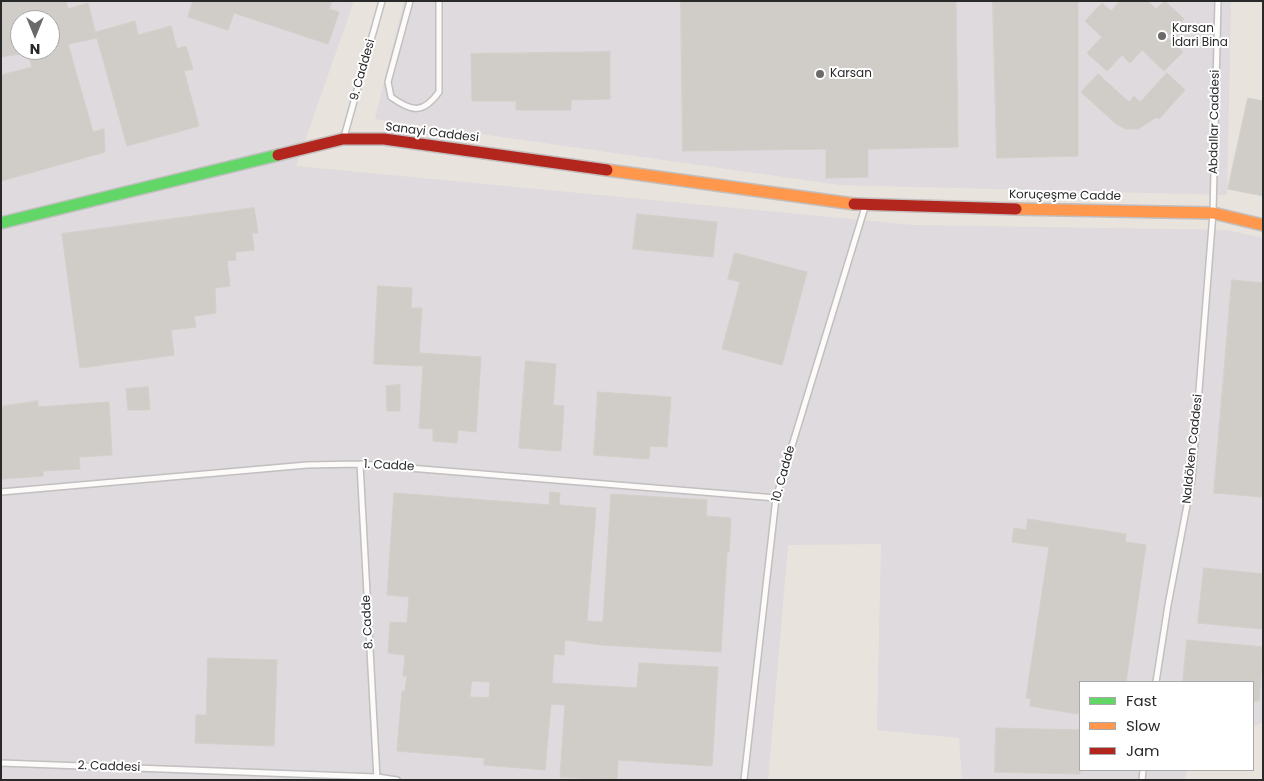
<!DOCTYPE html>
<meta charset="utf-8">
<style>
body{margin:0}
#map{position:relative;width:1264px;height:781px;overflow:hidden;background:#e8e3dd;font-family:Poppins,sans-serif}
canvas{display:block}
.frame{position:absolute;inset:0;border:2px solid #292929;pointer-events:none}
.legend{position:absolute;left:1079px;top:681px;width:175px;height:90px;box-sizing:border-box;background:#fff;border:1px solid #a9a9a9;margin:0;padding:6px 9px;list-style:none;font-size:15px;color:#292929}
.legend li{display:flex;align-items:center;gap:10px;height:25px}
.legend b{width:25px;border:1px solid #a9a9a9}
.north{position:absolute;left:10px;top:10px;width:50px;height:50px;box-sizing:border-box;background:#fff;border:1px solid #a9a9a9;border-radius:50%;rotate:180deg;font-size:14px;font-weight:700;line-height:20px;text-align:center;color:#292929}
.north::after{content:'';display:block;margin:auto;width:18px;height:22px;background:#6c6a68;clip-path:polygon(50% 0,100% 100%,50% 72%,0 100%)}
</style>
<div id="map">
<canvas width="1264" height="781"></canvas>
<div class="frame"></div>
<ul class="legend">
<li><b style="height:6px;background:#63d668"></b>Fast</li>
<li><b style="height:6px;background:#ff974d"></b>Slow</li>
<li><b style="height:6px;background:#b3261e"></b>Jam</li>
</ul>
<div class="north">N</div>
</div>
<script>
const ctx = document.querySelector('canvas').getContext('2d');
ctx.lineJoin = 'round';
function fill(path, color) {
  ctx.fillStyle = color;
  ctx.fill(path, 'evenodd');
}
function trace(path, color, width, dash) {
  ctx.strokeStyle = color;
  ctx.lineWidth = width;
  ctx.lineCap = dash ? 'butt' : 'round';
  ctx.setLineDash(dash || []);
  ctx.stroke(path);
}
function drawText(font, color, halo, rows, align = 'center') {
  ctx.font = font + ' Poppins,sans-serif';
  ctx.lineWidth = 4;
  ctx.setLineDash([]);
  ctx.textBaseline = 'middle';
  ctx.strokeStyle = halo;
  ctx.fillStyle = color;
  for (const [text, x, y, turn = 0] of rows) {
    ctx.save();
    ctx.translate(x, y);
    ctx.rotate((+turn || 0) * Math.PI / 180);
    ctx.textAlign = isNaN(turn) ? turn : align;
    if (halo) ctx.strokeText(text, 0, 0);
    ctx.fillText(text, 0, 0);
    ctx.restore();
  }
}
fill(new Path2D(`
 M 1,1 L 354,1 L 296,166 L 913,225 L 1227,230 L 1263,238 L 1263,722 L 1253,727 L 1253,682 L 1080,682 L 1080,770 L 1187,770 L 1185,780 L 962,780 L 959,738 L 877,730 L 881,544 L 788,545 L 768,780 L 1,780 ZM 20,20 L 50,20 L 50,50 L 20,50 Z
 M 404,1 L 1231,1 L 1227,195 L 840,185 L 375,119 Z`), '#dedadd');
const building = new Path2D(`
 M 1,1 L 66,1 L 68,9 L 88,3 L 96,35 L 96,32 L 135,21 L 138,35 L 171,26 L 177,49 L 186,46 L 193,69 L 184,71 L 199,126 L 127,146 L 97,38 L 68,44 L 93,132 L 104,129 L 105,152 L 1,181 L 1,75 L 32,67 L 27,50 L 50,50 L 50,20 L 20,20 L 20,54 L 1,57 Z
 M 193,1 L 332,1 L 329,9 L 339,12 L 328,44 L 234,13 L 228,30 L 188,17 Z
 M 681,1 L 956,1 L 958,147 L 868,149 L 868,177 L 826,178 L 826,149 L 683,151 Z
 M 993,1 L 1078,1 L 1078,156 L 997,158 Z
 M 1120,1 L 1148,1 L 1156,9 L 1165,1 L 1184,19 L 1167,37 L 1183,52 L 1164,71 L 1142,50 L 1130,63 L 1122,55 L 1107,71 L 1087,53 L 1102,37 L 1085,21 L 1102,3 L 1111,11 Z
 M 610,52 L 610,99 L 571,100 L 571,110 L 516,110 L 516,101 L 472,101 L 471,54 Z
 M 1167,73 L 1185,90 L 1159,119 L 1157,117 L 1138,129 L 1126,129 L 1116,124 L 1081,92 L 1098,74 L 1129,102 L 1134,96 L 1140,102 Z
 M 1248,98 L 1263,101 L 1263,196 L 1228,189 Z
 M 254,208 L 258,233 L 252,233 L 254,250 L 235,252 L 236,260 L 227,261 L 230,286 L 215,288 L 216,313 L 194,316 L 196,327 L 171,330 L 174,355 L 80,368 L 62,234 Z
 M 637,214 L 717,222 L 713,257 L 633,249 Z
 M 735,253 L 807,272 L 782,365 L 722,349 L 740,282 L 728,279 Z
 M 1232,280 L 1263,283 L 1263,497 L 1214,493 Z
 M 378,286 L 412,288 L 411,308 L 422,308 L 419,353 L 481,357 L 476,432 L 458,430 L 457,443 L 433,441 L 433,429 L 419,428 L 423,366 L 374,364 Z
 M 526,361 L 556,364 L 553,405 L 564,406 L 561,451 L 519,448 Z
 M 400,385 L 400,411 L 387,411 L 386,386 Z
 M 148,387 L 150,410 L 128,410 L 126,389 Z
 M 598,392 L 671,397 L 667,447 L 650,446 L 649,459 L 594,455 Z
 M 38,401 L 38,407 L 109,402 L 112,455 L 79,457 L 80,469 L 43,471 L 43,476 L 1,479 L 1,407 Z
 M 550,492 L 560,493 L 559,505 L 596,508 L 587,621 L 603,622 L 611,494 L 707,500 L 706,516 L 731,518 L 729,552 L 727,552 L 721,652 L 602,645 L 565,640 L 564,655 L 554,654 L 552,683 L 637,688 L 639,663 L 718,667 L 712,766 L 618,760 L 617,780 L 560,777 L 565,705 L 551,704 L 545,770 L 484,765 L 484,758 L 397,751 L 402,691 L 405,691 L 407,676 L 403,676 L 405,655 L 388,653 L 390,622 L 407,623 L 409,597 L 387,595 L 394,493 L 549,505 ZM 472,681 L 490,682 L 489,698 L 470,697 Z
 M 1028,519 L 1126,534 L 1125,542 L 1146,545 L 1126,682 L 1080,682 L 1080,706 L 1078,714 L 1030,706 L 1031,699 L 1026,698 L 1049,547 L 1012,542 L 1014,528 L 1026,530 Z
 M 1204,568 L 1263,574 L 1263,629 L 1198,623 Z
 M 1187,640 L 1263,647 L 1259,701 L 1253,701 L 1253,682 L 1183,682 Z
 M 208,658 L 277,660 L 274,746 L 195,743 L 196,715 L 206,715 Z
 M 996,728 L 1080,730 L 1080,774 L 995,772 Z`);
fill(building, '#d0cdc9');
trace(building, '#d3cfc9', 1);
const lane = new Path2D(`
 M 410,1 L 388,82 L 391,97 C 412,112 423,114 439,92 L 439,1
 M 344,137 L 382,1
 M 360,464 L 377,779
 M 1,492 L 307,465 L 360,464 L 776,498
 M 1156,682 L 1168,605 L 1192,479 L 1213,213 L 1218,1
 M 1,763 L 377,777 L 397,780
 M 744,780 L 776,498 L 865,207
 M 1142,780 L 1143,770`);
const fast = new Path2D(`
 M 1,223 L 278,155`);
const slow = new Path2D(`
 M 607,170 L 854,204
 M 1016,209 L 1213,213 L 1263,225`);
const jam = new Path2D(`
 M 278,155 L 343,139 L 384,139 L 607,170
 M 854,204 L 1016,209`);
trace(lane, '#c1bfbf', 8);
trace(fast, '#c1bfbf', 14);
trace(slow, '#c1bfbf', 14);
trace(jam, '#c1bfbf', 14);
trace(lane, '#fcfbfa', 5);
trace(fast, '#63d668', 11);
trace(slow, '#ff974d', 11);
trace(jam, '#b3261e', 11);
for (const [x, y, r, color] of [
 [1162,36,5,"#6c6a68"],
 [820,74,5,"#6c6a68"]
]) {
  const dot = new Path2D();
  dot.arc(x, y, r, 0, 2 * Math.PI);
  ctx.fillStyle = color;
  ctx.fill(dot);
  trace(dot, '#fff', 2);
}
drawText('12px', '#292929', '#fff', [
 ["Karsan",1172,29],
 ["İdari Bina",1172,43],
 ["Karsan",830,74]
], 'left');
drawText('12px', '#292929', '#fff', [
 ["9. Caddesi",363,70,-74],
 ["Abdallar Caddesi",1215,122,-89],
 ["Sanayi Caddesi",432,133,7],
 ["Koruçeşme Cadde",1065,196,1],
 ["Naldöken Caddesi",1193,449,-84],
 ["1. Cadde",389,466,3],
 ["10. Cadde",784,474,-75],
 ["8. Cadde",368,622,-93],
 ["2. Caddesi",109,767,2]
]);
</script>
